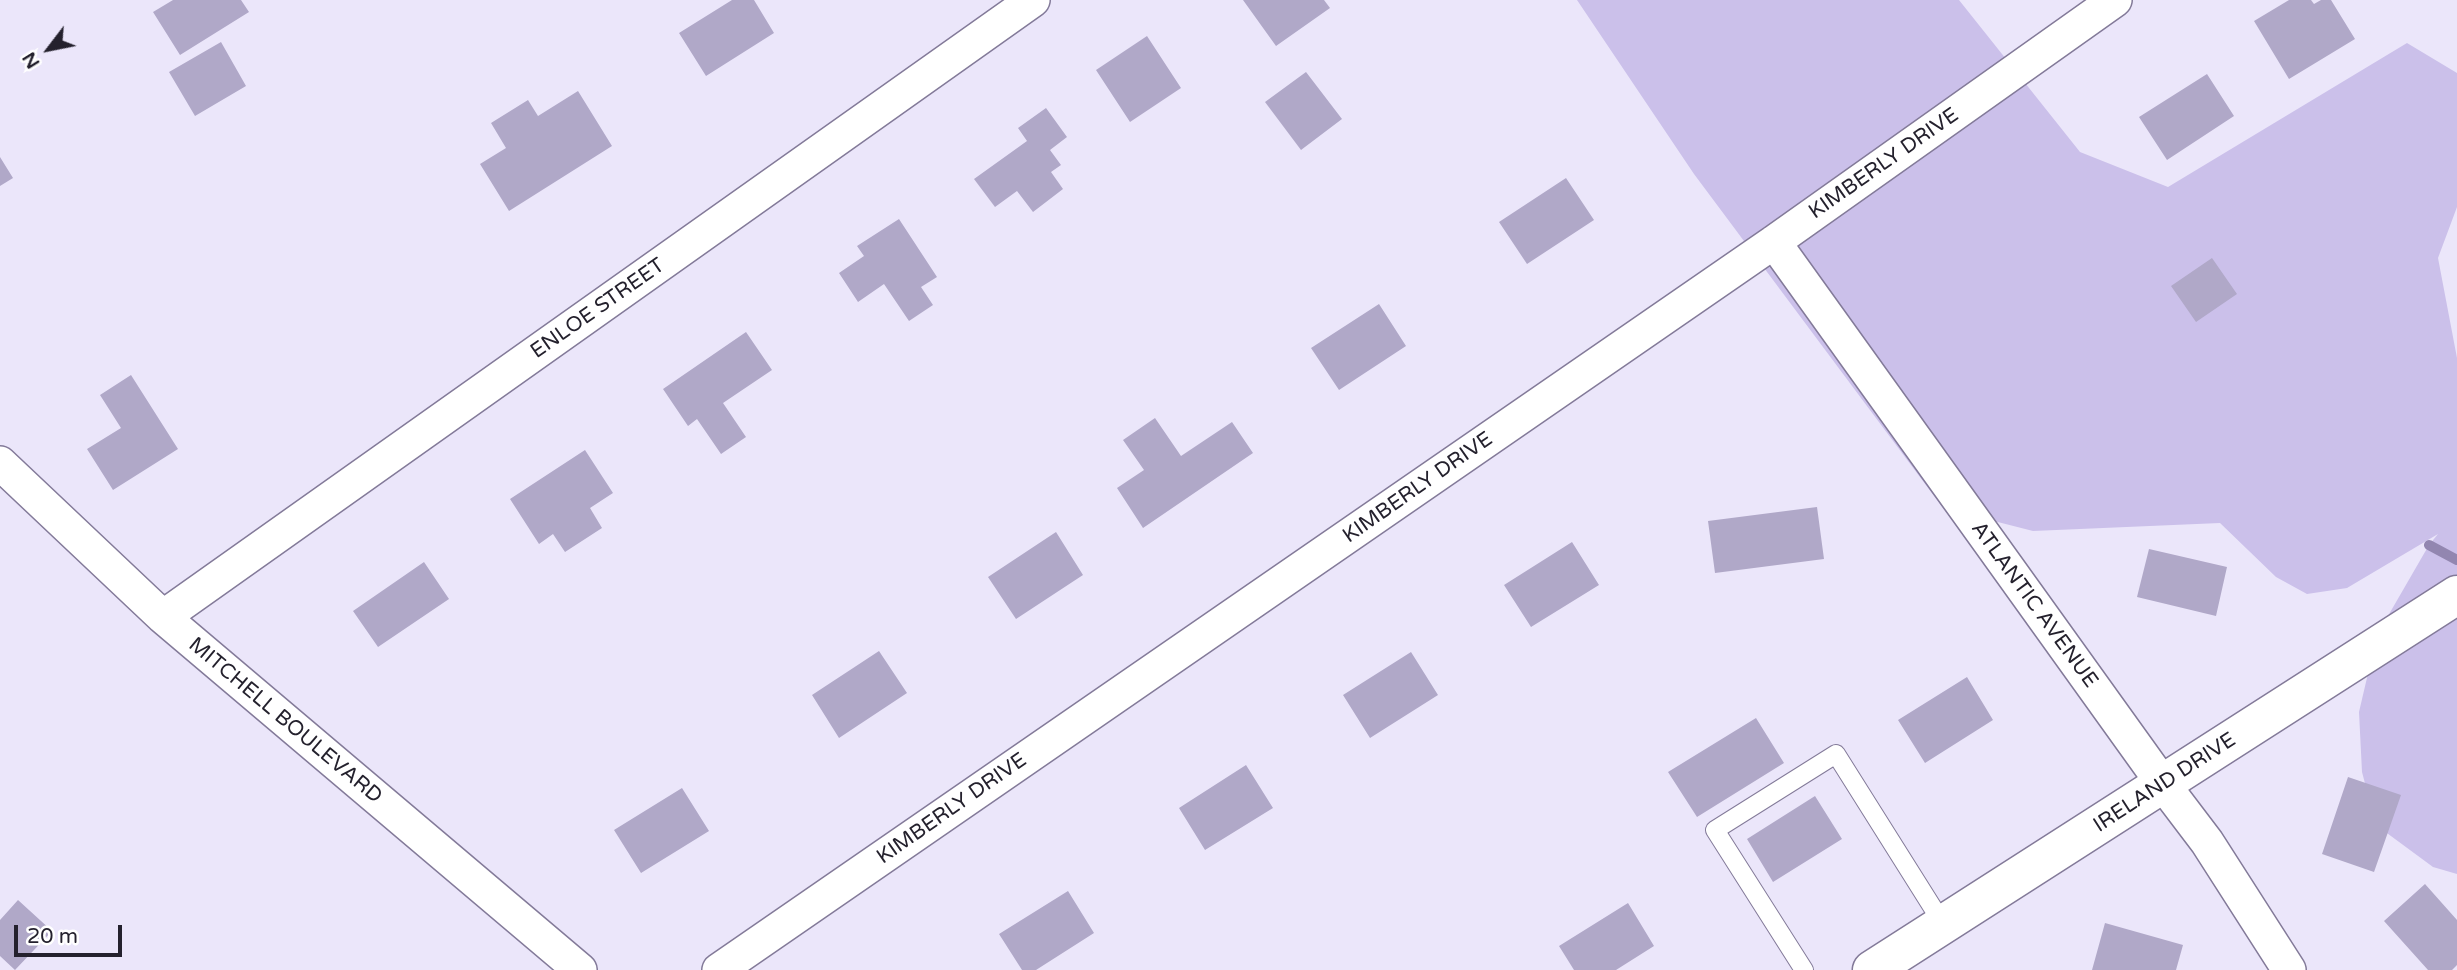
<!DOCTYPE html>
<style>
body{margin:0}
#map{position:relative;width:2457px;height:970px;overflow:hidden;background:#ebe6fa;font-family:"Varela Round",sans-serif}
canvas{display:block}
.north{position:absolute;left:14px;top:14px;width:70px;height:70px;-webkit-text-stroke:5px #fff;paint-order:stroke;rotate:238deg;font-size:19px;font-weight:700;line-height:28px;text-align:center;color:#24212d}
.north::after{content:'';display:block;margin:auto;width:24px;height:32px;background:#24212d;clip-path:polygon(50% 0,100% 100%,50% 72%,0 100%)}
.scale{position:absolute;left:14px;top:925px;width:108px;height:32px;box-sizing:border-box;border:4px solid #24212d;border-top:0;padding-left:9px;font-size:21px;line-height:24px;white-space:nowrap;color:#24212d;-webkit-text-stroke:5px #fff;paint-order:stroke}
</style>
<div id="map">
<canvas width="2457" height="970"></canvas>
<div class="north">N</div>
<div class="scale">20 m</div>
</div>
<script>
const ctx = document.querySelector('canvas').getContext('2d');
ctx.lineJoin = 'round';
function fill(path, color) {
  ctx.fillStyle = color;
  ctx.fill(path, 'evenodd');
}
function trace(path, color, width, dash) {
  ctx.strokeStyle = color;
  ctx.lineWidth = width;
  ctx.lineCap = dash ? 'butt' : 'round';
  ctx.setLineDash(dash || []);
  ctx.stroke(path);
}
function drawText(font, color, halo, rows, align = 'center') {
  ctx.font = font + ' "Varela Round",sans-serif';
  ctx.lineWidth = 6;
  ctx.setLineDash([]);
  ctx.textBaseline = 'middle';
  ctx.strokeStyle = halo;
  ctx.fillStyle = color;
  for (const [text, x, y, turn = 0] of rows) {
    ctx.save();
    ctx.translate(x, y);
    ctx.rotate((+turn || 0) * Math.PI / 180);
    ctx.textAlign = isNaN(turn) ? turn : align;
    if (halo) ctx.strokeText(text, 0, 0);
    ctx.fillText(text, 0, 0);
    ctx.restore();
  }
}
fill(new Path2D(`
 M 1577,0 L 1959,0 L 2080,152 L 2168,187 L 2407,43 L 2457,73 L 2457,207 L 2438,258 L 2457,358 L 2457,874 L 2433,867 L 2376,825 L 2362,772 L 2359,712 L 2377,635 L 2429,545 L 2438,534 L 2347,588 L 2307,594 L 2276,577 L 2220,523 L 2033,531 L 1943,508 L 1694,174 Z`), '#cbc0ea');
trace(new Path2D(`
 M 2429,545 L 2457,560`), '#9286b0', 10);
fill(new Path2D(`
 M 173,0 L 241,0 L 249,12 L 180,55 L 153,12 Z
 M 732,0 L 754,0 L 774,33 L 706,76 L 679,33 Z
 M 1243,0 L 1324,0 L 1330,8 L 1276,46 Z
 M 2289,0 L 2311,0 L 2314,4 L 2321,0 L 2331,0 L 2355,39 L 2289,79 L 2254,21 Z
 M 1147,36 L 1181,88 L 1130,122 L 1096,70 Z
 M 221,42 L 246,86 L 195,116 L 169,72 Z
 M 1306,72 L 1342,119 L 1301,150 L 1265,102 Z
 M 2207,74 L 2234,116 L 2167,160 L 2139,117 Z
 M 578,91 L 612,146 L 509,211 L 480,164 L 506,148 L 491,123 L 528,100 L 538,116 Z
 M 1046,108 L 1067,137 L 1050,150 L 1061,165 L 1051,172 L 1063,189 L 1033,212 L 1017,191 L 995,207 L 974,179 L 1027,141 L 1018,128 Z
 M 0,157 L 13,178 L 0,186 Z
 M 1566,178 L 1594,220 L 1527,264 L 1499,222 Z
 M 899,219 L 937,277 L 921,287 L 933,305 L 909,321 L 884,284 L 858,302 L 839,273 L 864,256 L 857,246 Z
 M 2212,258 L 2237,294 L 2196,322 L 2171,286 Z
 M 1379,304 L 1406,346 L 1339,390 L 1311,348 Z
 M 746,332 L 772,370 L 723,403 L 746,437 L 721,454 L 697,419 L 688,426 L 663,389 Z
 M 131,375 L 178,449 L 113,490 L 87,449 L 121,428 L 100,395 Z
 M 1155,418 L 1181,456 L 1232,422 L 1253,453 L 1143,528 L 1117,488 L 1144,470 L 1123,440 Z
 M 585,450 L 613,493 L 590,508 L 602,528 L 565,552 L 553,534 L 539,544 L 510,499 Z
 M 1817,507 L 1824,559 L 1715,573 L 1708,521 Z
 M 1056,532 L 1083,575 L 1016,619 L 988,577 Z
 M 1572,542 L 1599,585 L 1531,627 L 1504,585 Z
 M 2149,549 L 2227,567 L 2216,616 L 2137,597 Z
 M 424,562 L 449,599 L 378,647 L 353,611 Z
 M 879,651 L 907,693 L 839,738 L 812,695 Z
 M 1411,652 L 1438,695 L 1370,738 L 1343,695 Z
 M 1967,677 L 1993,720 L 1925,763 L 1898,720 Z
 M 1756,718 L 1784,763 L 1697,817 L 1668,772 Z
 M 1246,765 L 1273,808 L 1205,850 L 1179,808 Z
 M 2348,777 L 2401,795 L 2374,872 L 2322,854 Z
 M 682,788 L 709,831 L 641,873 L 614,830 Z
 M 1815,796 L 1842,839 L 1773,882 L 1747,839 Z
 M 2425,884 L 2457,920 L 2457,965 L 2452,970 L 2428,970 L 2384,921 Z
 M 1068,891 L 1094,933 L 1036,970 L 1022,970 L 999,934 Z
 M 18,900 L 52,931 L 15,970 L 0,956 L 0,920 Z
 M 1628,903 L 1654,946 L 1616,970 L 1574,970 L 1559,946 Z
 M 2105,923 L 2183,945 L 2176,970 L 2092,970 Z`), '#b0a8c8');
const service = new Path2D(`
 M 1804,970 L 1715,830 L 1836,754 L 1943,924`);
const minor = new Path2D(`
 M 1774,242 L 2163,784 L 2207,842 L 2289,970
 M 0,463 L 163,617 L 580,970
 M 163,617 L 1033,0
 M 719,970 L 1774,242 L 2115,0`);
const secondary = new Path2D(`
 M 1872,970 L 2457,595`);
trace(service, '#837a99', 20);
trace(minor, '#837a99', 36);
trace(secondary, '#837a99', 41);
trace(service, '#fff', 18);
trace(minor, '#fff', 33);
trace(secondary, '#fff', 38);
drawText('21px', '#24212d', '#fff', [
 ["KIMBERLY DRIVE",1884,164,-35],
 ["ENLOE STREET",598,309,-35],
 ["KIMBERLY DRIVE",1418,488,-35],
 ["ATLANTIC AVENUE",2034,605,54],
 ["MITCHELL BOULEVARD",285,721,40],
 ["IRELAND DRIVE",2165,783,-33],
 ["KIMBERLY DRIVE",952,809,-35]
]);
</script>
